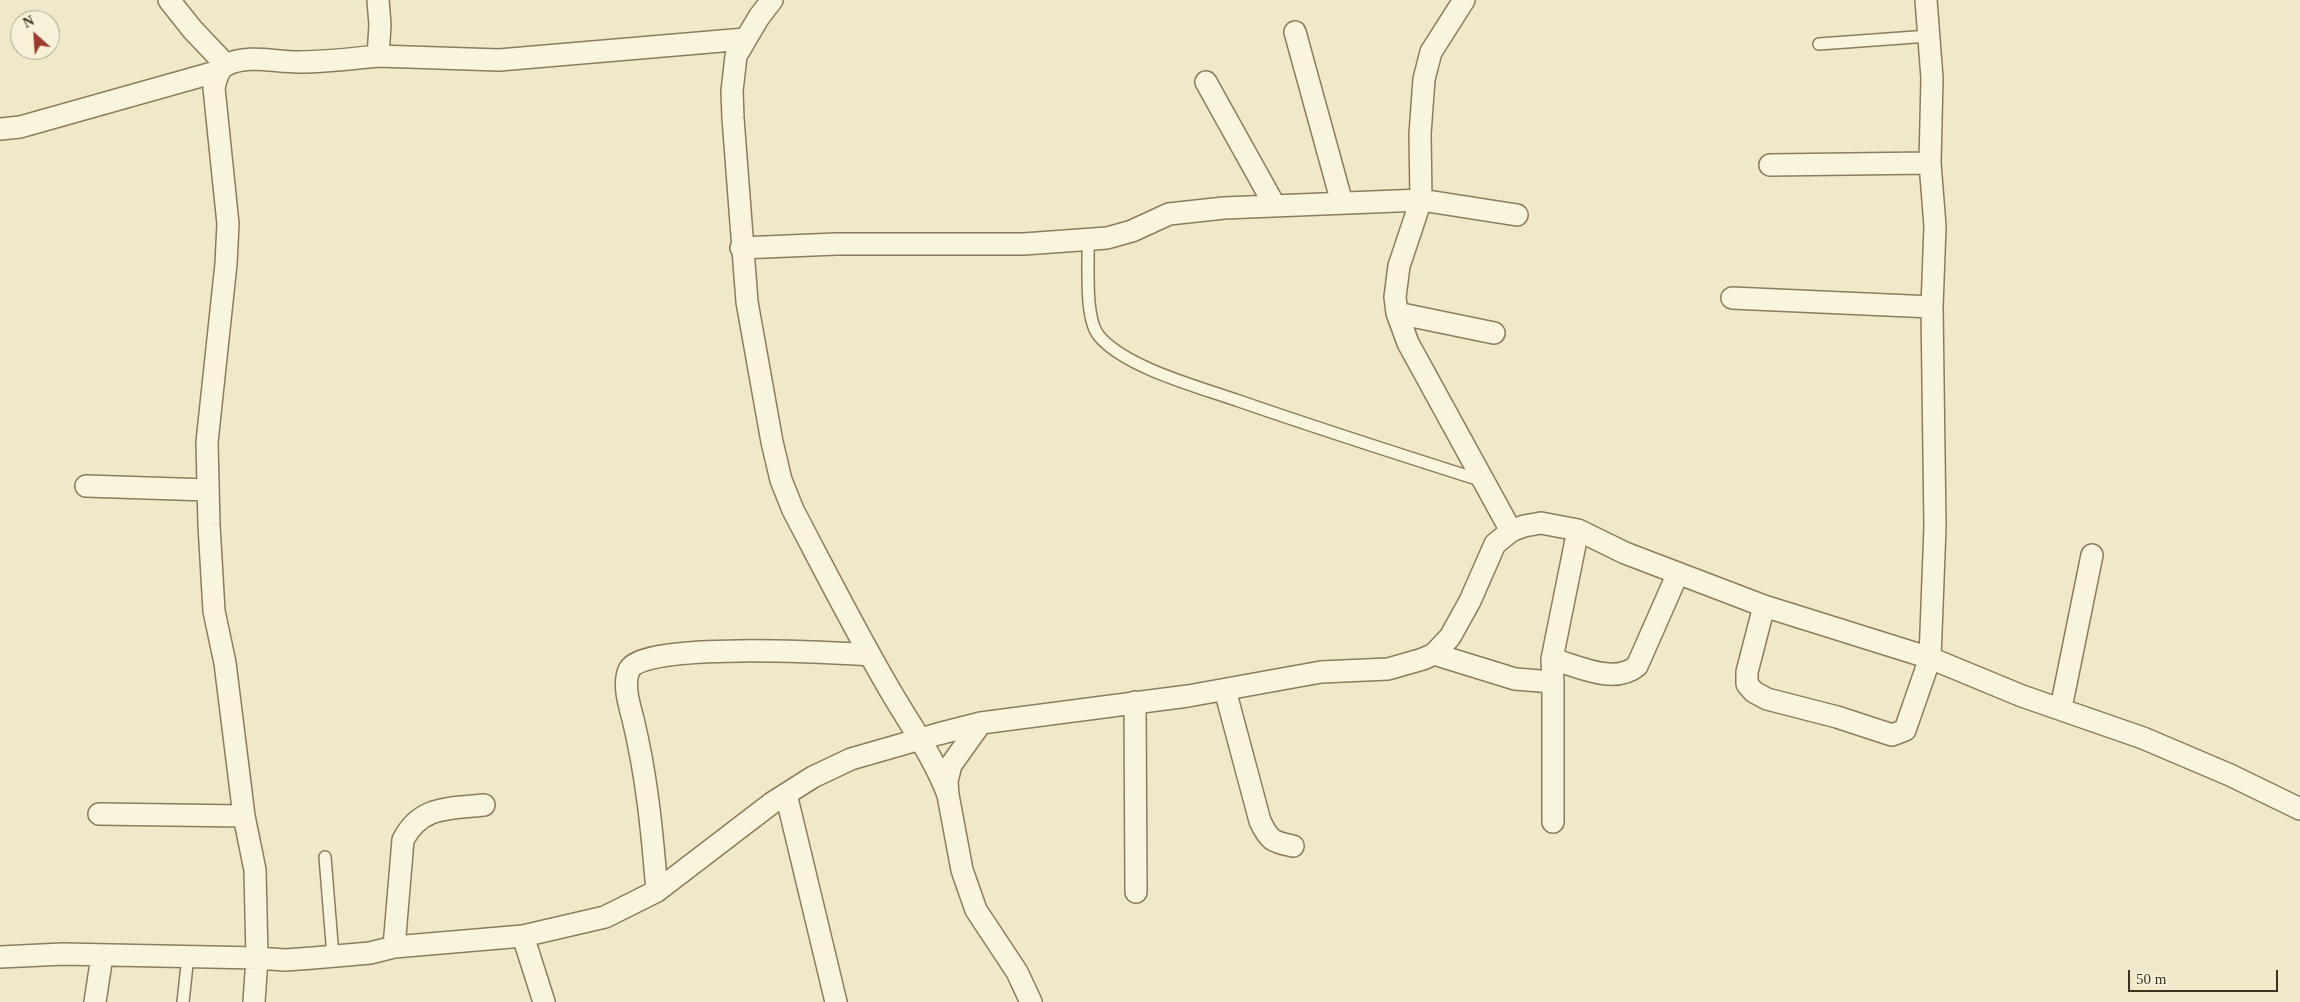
<!DOCTYPE html>
<style>
body{margin:0}
#map{position:relative;width:2300px;height:1002px;overflow:hidden;background:#efe9c9;font-family:"Times New Roman",serif}
canvas{display:block}
.north{position:absolute;left:10px;top:10px;width:50px;height:50px;box-sizing:border-box;background:#f6f2d9;border:1px solid #aca58f;border-radius:50%;rotate:334deg;font-size:14px;font-weight:700;line-height:20px;text-align:center;color:#3c3221}
.north::after{content:'';display:block;margin:auto;width:18px;height:22px;background:#9b3a2d;clip-path:polygon(50% 0,100% 100%,50% 72%,0 100%)}
.scale{position:absolute;left:2128px;top:970px;width:150px;height:22px;box-sizing:border-box;border:2px solid #3c3221;border-top:0;padding-left:6px;font-size:15px;line-height:18px;white-space:nowrap;color:#3c3221;-webkit-text-stroke:4px #f6f2d9;paint-order:stroke}
</style>
<div id="map">
<canvas width="2300" height="1002"></canvas>
<div class="north">N</div>
<div class="scale">50 m</div>
</div>
<script>
const ctx = document.querySelector('canvas').getContext('2d');
ctx.lineJoin = 'round';
function trace(path, color, width, dash) {
  ctx.strokeStyle = color;
  ctx.lineWidth = width;
  ctx.lineCap = dash ? 'butt' : 'round';
  ctx.setLineDash(dash || []);
  ctx.stroke(path);
}
const lane = new Path2D(`
 M 1819,44 L 1929,36
 M 1088,239 C 1089,264 1084,318 1099,336 C 1126,368 1199,387 1239,401 C 1320,429 1401,455 1483,481
 M 325,857 L 333,956
 M 183,1002 L 188,956`);
const street = new Path2D(`
 M 169,0 L 192,29 L 226,65
 M 772,0 L 759,17 L 736,56 L 732,91 L 733,118 L 747,302 L 772,442 L 781,480 L 793,510 C 824,569 854,628 887,685 C 908,722 933,755 948,795
 M 1464,0 L 1431,52 L 1424,79 L 1420,134 L 1421,200 L 1399,266 L 1395,297 L 1397,313 L 1408,343 L 1511,531
 M 1295,32 L 1342,203
 M 378,56 L 499,60 L 745,39
 M 1206,82 L 1275,206
 M 0,129 L 20,127 L 219,71
 M 1770,165 L 1930,163
 M 741,248 L 836,244 L 1024,244 L 1107,238 L 1132,231 L 1169,214 L 1224,208 L 1421,200 L 1517,215
 M 1732,298 L 1932,307
 M 1397,313 L 1494,333
 M 86,486 L 208,490
 M 1764,606 L 1747,672 L 1747,684 L 1754,692 L 1767,699 L 1837,717 L 1892,735 L 1905,730 L 1930,658 L 1935,527 L 1932,307 L 1935,226 L 1930,163 L 1932,78 L 1926,0
 M 1434,654 L 1515,679 L 1553,682 L 1552,659 L 1578,530
 M 1552,659 C 1578,666 1614,685 1637,666 L 1678,573
 M 1553,682 L 1553,822
 M 1225,690 L 1260,821 C 1269,840 1272,842 1293,846
 M 1135,702 L 1136,892
 M 2061,708 L 2092,555
 M 981,723 L 951,765 L 947,781 L 948,795 L 962,870 L 976,910 L 1017,972 L 1031,1002
 M 786,794 L 836,1002
 M 99,814 L 244,816
 M 657,891 C 652,831 647,777 633,719 C 629,704 623,685 629,670 C 642,641 836,653 870,655
 M 523,936 L 544,1002
 M 394,947 L 403,840 C 421,805 449,809 484,805
 M 0,957 L 63,954 L 257,958 L 285,960 L 313,958 L 370,953 L 394,947 L 523,936 L 605,917 L 657,891 L 772,803 L 813,777 L 851,759 L 938,734 L 981,723 L 1188,696 L 1321,672 L 1388,669 L 1423,659 L 1434,654 L 1450,637 L 1470,601 L 1495,544 L 1511,531 L 1524,526 L 1541,523 L 1578,530 L 1625,553 L 1764,606 L 1930,658 L 2022,696 L 2143,738 L 2230,775 L 2300,809
 M 95,1002 L 102,956
 M 254,1002 L 257,958 L 255,870 L 244,816 L 225,663 L 214,611 L 209,525 L 207,442 L 226,264 L 228,224 L 214,88 C 216,80 217,70 226,65 C 248,54 274,62 298,62 C 325,62 351,59 378,56 L 380,25 L 378,0`);
trace(lane, '#8c7c5d', 14);
trace(street, '#8c7c5d', 24);
trace(lane, '#f9f4dd', 11);
trace(street, '#f9f4dd', 21);
</script>
